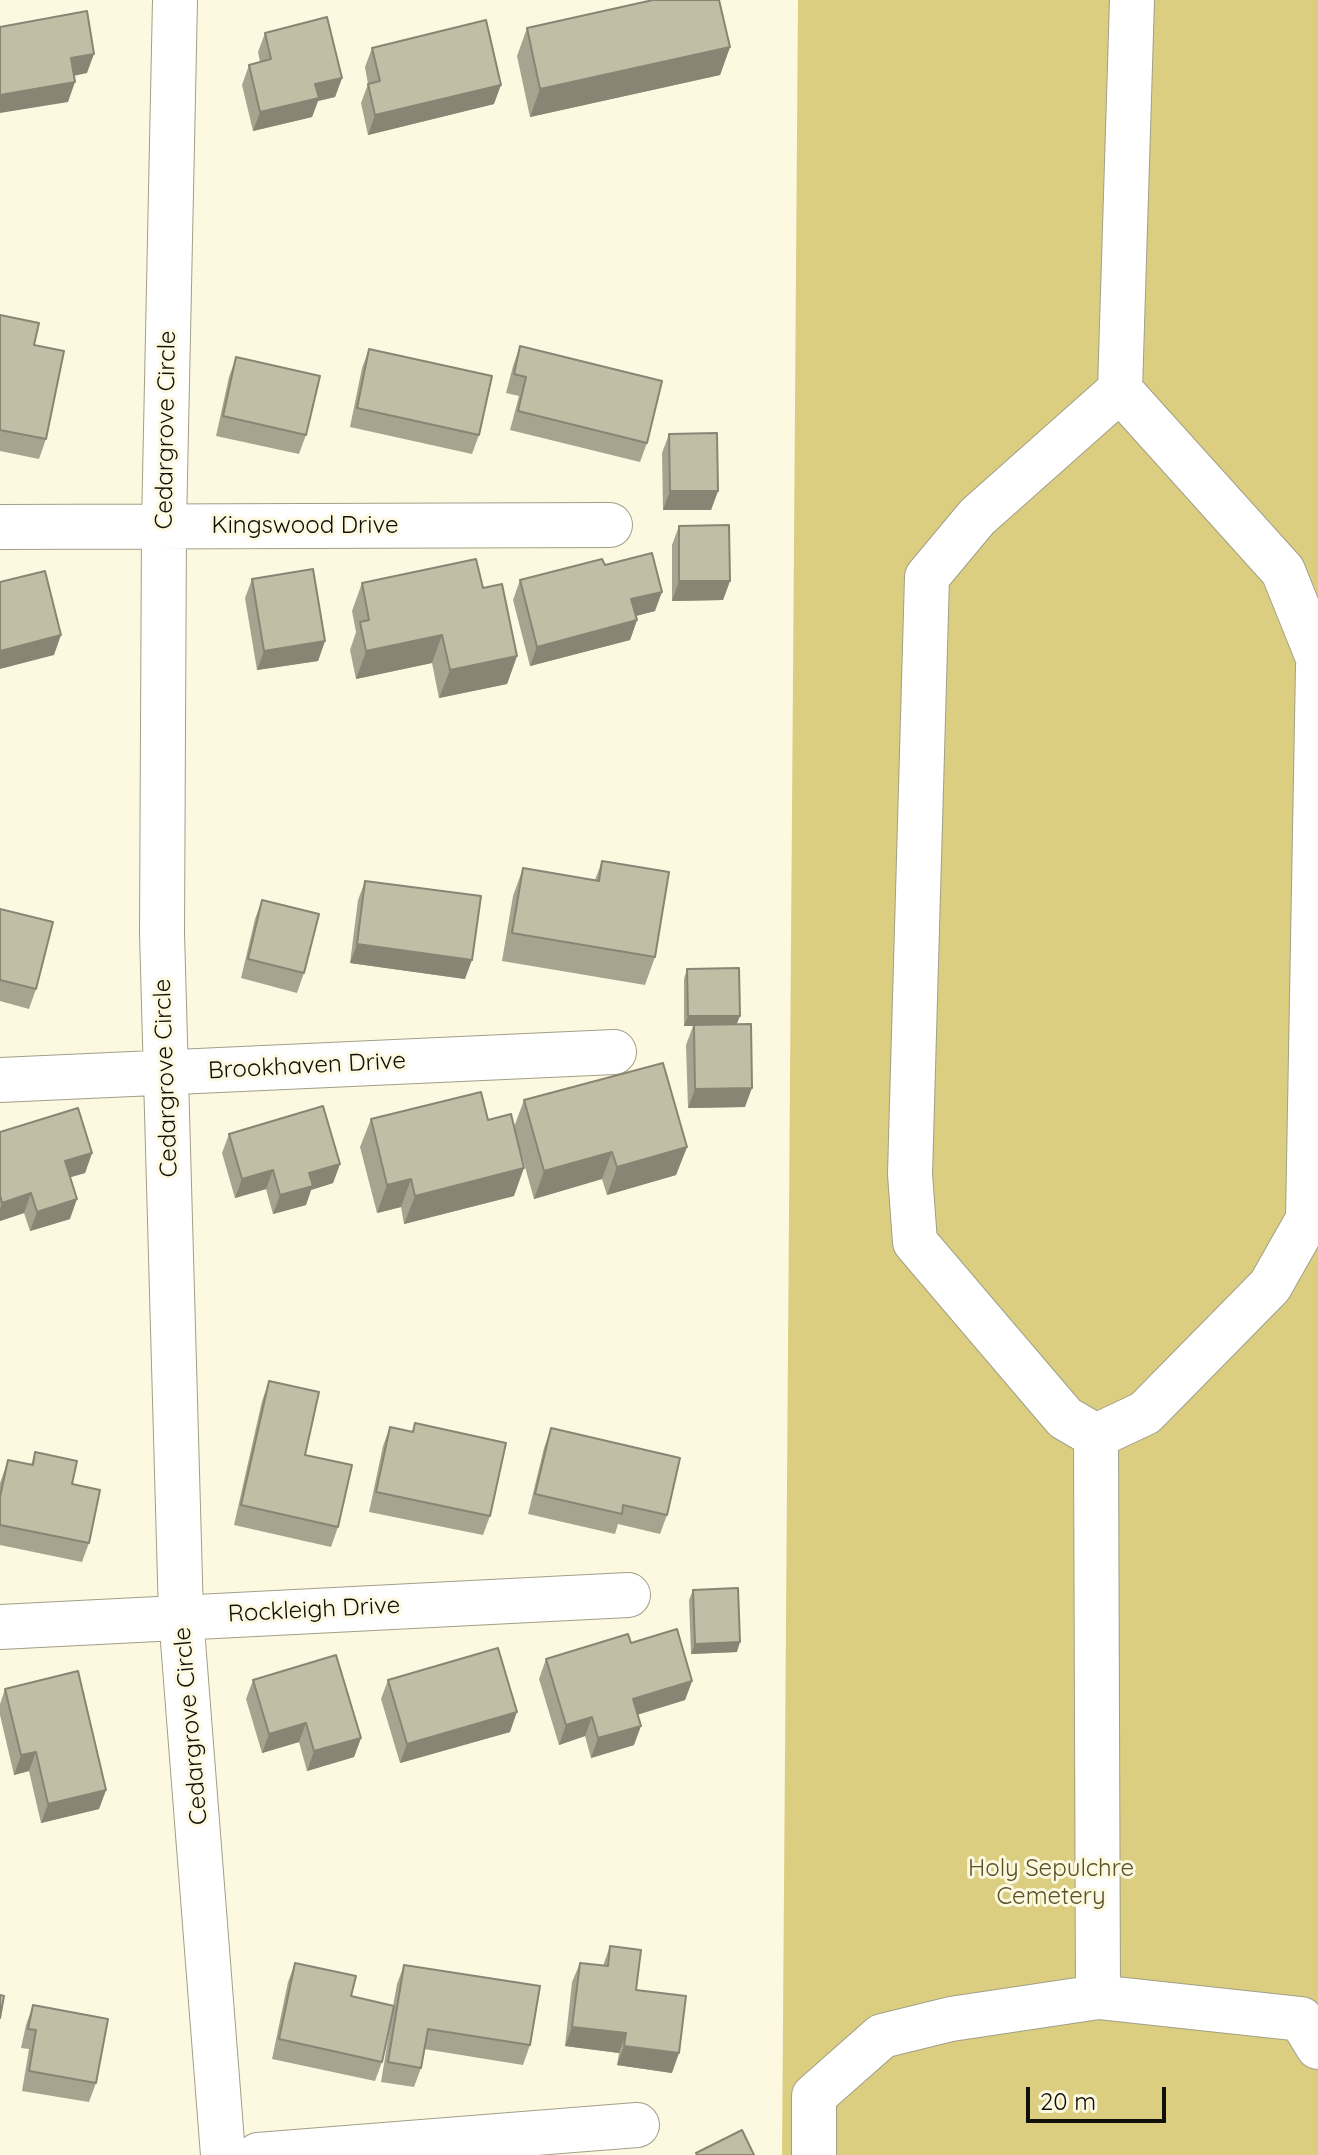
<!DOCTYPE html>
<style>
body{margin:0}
#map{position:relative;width:1318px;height:2155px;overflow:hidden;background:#fdf9e0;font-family:Quicksand,sans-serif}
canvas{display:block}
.scale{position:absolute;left:1026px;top:2087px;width:140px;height:36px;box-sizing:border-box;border:4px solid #111008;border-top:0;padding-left:10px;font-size:24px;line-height:28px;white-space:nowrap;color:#111008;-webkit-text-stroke:6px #fdf9e0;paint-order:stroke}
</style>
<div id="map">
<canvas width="1318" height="2155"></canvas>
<div class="scale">20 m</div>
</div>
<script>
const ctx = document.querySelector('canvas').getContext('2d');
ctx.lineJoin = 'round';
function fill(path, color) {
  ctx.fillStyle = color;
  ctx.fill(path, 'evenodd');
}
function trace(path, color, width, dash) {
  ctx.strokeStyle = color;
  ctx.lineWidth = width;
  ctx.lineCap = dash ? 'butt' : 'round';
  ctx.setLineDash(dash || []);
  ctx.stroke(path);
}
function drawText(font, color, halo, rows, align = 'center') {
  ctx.font = font + ' Quicksand,sans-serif';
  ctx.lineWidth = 6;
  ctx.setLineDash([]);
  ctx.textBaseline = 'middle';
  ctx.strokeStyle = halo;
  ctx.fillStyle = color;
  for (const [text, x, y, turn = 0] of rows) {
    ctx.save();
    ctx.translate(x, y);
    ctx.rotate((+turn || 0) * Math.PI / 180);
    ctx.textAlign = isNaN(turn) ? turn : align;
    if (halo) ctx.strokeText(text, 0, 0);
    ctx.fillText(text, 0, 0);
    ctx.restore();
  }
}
fill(new Path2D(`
 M 798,0 L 1318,0 L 1318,2155 L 782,2155 Z`), '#dbce81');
const minor = new Path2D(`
 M 175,0 L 164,526 L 162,933 L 181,1616 L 223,2155
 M 1120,390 L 1132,0
 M 0,527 L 610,525
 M 0,1080 L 614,1052
 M 1096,1436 L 1065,1418 L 915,1242 L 910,1174 L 927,577 L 977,517 L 1120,390 L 1283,571 L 1318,658
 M 1096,1436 L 1145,1413 L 1270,1286 L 1308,1219 L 1318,666
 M 1096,1436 L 1098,1997
 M 0,1627 L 628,1595
 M 258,2155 L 637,2125
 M 814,2155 L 814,2096 L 882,2036 L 951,2019 L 1098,1997 L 1301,2019 L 1318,2047`);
trace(minor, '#a29f87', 46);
trace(minor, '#fff', 44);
fill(new Path2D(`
 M 527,28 L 730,47 L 720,75 L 530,117 L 517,56 Z
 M 265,33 L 342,78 L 335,97 L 318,101 L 312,117 L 253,131 L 242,85 L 249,65 L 260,62 L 258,52 Z
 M 372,48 L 494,104 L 368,135 L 361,103 L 368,84 L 365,67 Z
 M 0,315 L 34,345 L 46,439 L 39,459 L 0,451 Z
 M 520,346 L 647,443 L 640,462 L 510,430 L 519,396 L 506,393 L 513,366 Z
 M 369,349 L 479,435 L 472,454 L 350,427 L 362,368 Z
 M 236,357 L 306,435 L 299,454 L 216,436 L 229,377 Z
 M 669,434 L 718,491 L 711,510 L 663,510 L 662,453 Z
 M 679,526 L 730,581 L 723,600 L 672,601 L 672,545 Z
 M 605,565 L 655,611 L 636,616 L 637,620 L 630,640 L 530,666 L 513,600 L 520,580 Z
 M 252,579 L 325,641 L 318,661 L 257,670 L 245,598 Z
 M 362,583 L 483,588 L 517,656 L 507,684 L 439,698 L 432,663 L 356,679 L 350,650 L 356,632 L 352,611 Z
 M 602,861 L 655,957 L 645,985 L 502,961 L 513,896 L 523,868 L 595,880 Z
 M 365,881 L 465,979 L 350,963 L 358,900 Z
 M 262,900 L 304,973 L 297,993 L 241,978 L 255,919 Z
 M 0,909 L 36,989 L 29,1009 L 0,1001 Z
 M 687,969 L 736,1024 L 745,1107 L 688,1108 L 686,1045 L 693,1026 L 684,1026 L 684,979 Z
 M 524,1100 L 687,1147 L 676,1175 L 607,1195 L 602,1179 L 534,1199 L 520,1149 L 514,1196 L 404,1224 L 401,1207 L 377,1213 L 360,1147 L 371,1119 L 488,1120 L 514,1127 Z
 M 0,1132 L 92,1153 L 85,1173 L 70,1177 L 70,1219 L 30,1231 L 24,1213 L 0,1221 Z
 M 229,1134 L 340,1164 L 333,1183 L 311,1190 L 306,1205 L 273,1214 L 266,1189 L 235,1198 L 222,1153 Z
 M 269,1381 L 305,1455 L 338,1527 L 331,1547 L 234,1525 L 262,1401 Z
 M 415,1423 L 490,1516 L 483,1535 L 369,1512 L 383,1446 L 390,1427 L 412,1432 Z
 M 551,1428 L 667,1515 L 660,1534 L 618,1524 L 615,1534 L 528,1514 L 544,1448 Z
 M 35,1452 L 72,1484 L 89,1543 L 82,1562 L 0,1545 L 0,1483 L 8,1460 L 31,1465 Z
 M 693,1590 L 737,1652 L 691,1654 L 689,1600 Z
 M 631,1643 L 692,1681 L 685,1700 L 637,1715 L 634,1745 L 591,1758 L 585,1736 L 559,1745 L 539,1679 L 546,1659 Z
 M 253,1680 L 361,1738 L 354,1757 L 307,1771 L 299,1742 L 262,1753 L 246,1699 Z
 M 388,1680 L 510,1732 L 400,1763 L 381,1699 Z
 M 5,1689 L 106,1790 L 99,1809 L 41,1823 L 29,1771 L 14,1775 L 0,1715 L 0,1704 Z
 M 610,1946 L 636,1990 L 672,2073 L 617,2065 L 619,2053 L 565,2046 L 572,1982 L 580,1963 L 603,1966 Z
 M 295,1963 L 351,1996 L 393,2006 L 397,1984 L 404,1965 L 530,2045 L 523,2065 L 424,2049 L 421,2068 L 414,2087 L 381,2082 L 392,2015 L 382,2062 L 375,2081 L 272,2059 L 288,1982 Z
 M 33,2005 L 96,2083 L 89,2102 L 22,2091 L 29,2049 L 21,2048 L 26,2025 Z`), '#a7a38f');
fill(new Path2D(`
 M 730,47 L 720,75 L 530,117 L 540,89 Z
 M 94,54 L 87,73 L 64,78 L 71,58 Z
 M 342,78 L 335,97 L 318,101 L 312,117 L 253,131 L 260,112 L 315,84 Z
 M 75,82 L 68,102 L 0,113 L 0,95 Z
 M 501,85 L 494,104 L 368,135 L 375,115 Z
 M 670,491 L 718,491 L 711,510 L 663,510 Z
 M 679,581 L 730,581 L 723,600 L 672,601 Z
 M 662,592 L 655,611 L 624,619 L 631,599 Z
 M 637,620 L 630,640 L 530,666 L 537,647 Z
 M 61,635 L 54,655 L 0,669 L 0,651 Z
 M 442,635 L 432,663 L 356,679 L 366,651 Z
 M 325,641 L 318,661 L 257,670 L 264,651 Z
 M 517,656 L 507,684 L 439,698 L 450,670 Z
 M 357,944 L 472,960 L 465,979 L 350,963 Z
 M 688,1016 L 740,1016 L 736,1026 L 684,1026 Z
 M 752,1088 L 745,1107 L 688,1108 L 695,1089 Z
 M 687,1147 L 676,1175 L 607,1195 L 617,1167 Z
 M 612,1152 L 602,1179 L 534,1199 L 544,1171 Z
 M 92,1153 L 85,1173 L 58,1181 L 65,1161 Z
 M 340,1164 L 333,1183 L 311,1190 L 306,1205 L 273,1214 L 280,1195 L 309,1173 Z
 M 524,1168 L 514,1196 L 404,1224 L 415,1196 Z
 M 273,1170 L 266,1189 L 235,1198 L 242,1179 Z
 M 411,1179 L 401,1207 L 377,1213 L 387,1185 Z
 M 31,1193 L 24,1213 L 0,1221 L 0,1209 L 2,1203 Z
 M 77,1199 L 70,1219 L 30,1231 L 37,1212 Z
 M 740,1642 L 737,1652 L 691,1654 L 695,1644 Z
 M 692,1681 L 685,1700 L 626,1718 L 633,1699 Z
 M 517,1712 L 510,1732 L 400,1763 L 407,1744 Z
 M 592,1717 L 585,1736 L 559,1745 L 566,1725 Z
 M 306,1723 L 299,1742 L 262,1753 L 269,1734 Z
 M 641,1726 L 634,1745 L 591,1758 L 598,1738 Z
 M 361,1738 L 354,1757 L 307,1771 L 314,1751 Z
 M 36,1752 L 29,1771 L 14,1775 L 21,1755 Z
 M 106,1790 L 99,1809 L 41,1823 L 48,1804 Z
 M 572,2027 L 626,2033 L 619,2053 L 565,2046 Z
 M 624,2046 L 679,2053 L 672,2073 L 617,2065 Z`), '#888574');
const building = new Path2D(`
 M 653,0 L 719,0 L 730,47 L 540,89 L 527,28 Z
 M 87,11 L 94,54 L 71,58 L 75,82 L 0,95 L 0,27 Z
 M 327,17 L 342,78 L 315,84 L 319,98 L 260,112 L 249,65 L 271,59 L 265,33 Z
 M 486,20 L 501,85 L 375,115 L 368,84 L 380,81 L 372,48 Z
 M 0,315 L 39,323 L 34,345 L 64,351 L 46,439 L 0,430 Z
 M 520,346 L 662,381 L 647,443 L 518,411 L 526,377 L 514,374 Z
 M 369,349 L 492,376 L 479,435 L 357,408 Z
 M 236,357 L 320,376 L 306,435 L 223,416 Z
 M 717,433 L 718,491 L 670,491 L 669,434 Z
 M 729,525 L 730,581 L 679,581 L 679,526 Z
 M 652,553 L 662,592 L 631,599 L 637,620 L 537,647 L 520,580 L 602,559 L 605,565 Z
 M 476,559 L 483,588 L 502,584 L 517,656 L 450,670 L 442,635 L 366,651 L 360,622 L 369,620 L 362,583 Z
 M 313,569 L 325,641 L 264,651 L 252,579 Z
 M 45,571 L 61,635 L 0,651 L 0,582 Z
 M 602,861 L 669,872 L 655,957 L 512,933 L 523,868 L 599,881 Z
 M 365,881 L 481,896 L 472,960 L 357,944 Z
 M 262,900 L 319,914 L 304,973 L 248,959 Z
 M 0,909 L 53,922 L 36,989 L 0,980 Z
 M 739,968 L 740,1016 L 688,1016 L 687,969 Z
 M 751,1024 L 752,1088 L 695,1089 L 694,1025 Z
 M 663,1063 L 687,1147 L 617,1167 L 612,1152 L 544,1171 L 524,1100 Z
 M 481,1092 L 488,1120 L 511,1114 L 524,1168 L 415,1196 L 411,1179 L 387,1185 L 371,1119 Z
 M 323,1106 L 340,1164 L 309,1173 L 313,1186 L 280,1195 L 273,1170 L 242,1179 L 229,1134 Z
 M 78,1108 L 92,1153 L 65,1161 L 77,1199 L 37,1212 L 31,1193 L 2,1203 L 0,1195 L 0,1132 Z
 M 269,1381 L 319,1392 L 305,1455 L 352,1465 L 338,1527 L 241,1505 Z
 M 415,1423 L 506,1443 L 490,1516 L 376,1492 L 390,1427 L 413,1432 Z
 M 551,1428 L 680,1458 L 667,1515 L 623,1505 L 622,1514 L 535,1494 Z
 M 35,1452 L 77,1461 L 72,1484 L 100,1490 L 89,1543 L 0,1525 L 0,1497 L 8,1460 L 33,1465 Z
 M 738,1588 L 740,1642 L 695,1644 L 693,1590 Z
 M 677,1629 L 692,1681 L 633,1699 L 641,1726 L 598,1738 L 592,1717 L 566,1725 L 546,1659 L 628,1634 L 631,1643 Z
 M 498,1648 L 517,1712 L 407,1744 L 388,1680 Z
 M 336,1655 L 361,1738 L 314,1751 L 306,1723 L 269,1734 L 253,1680 Z
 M 78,1671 L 106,1790 L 48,1804 L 36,1752 L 21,1755 L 5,1689 Z
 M 610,1946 L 641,1950 L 636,1990 L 686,1996 L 679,2053 L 624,2046 L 626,2033 L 572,2027 L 580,1963 L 608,1966 Z
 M 295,1963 L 356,1976 L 351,1996 L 394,2006 L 382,2062 L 279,2039 Z
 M 404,1965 L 540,1986 L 530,2045 L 428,2029 L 421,2068 L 388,2062 Z
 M 0,1995 L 4,1996 L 0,2018 Z
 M 33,2005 L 108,2019 L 96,2083 L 29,2071 L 36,2030 L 28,2029 Z
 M 742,2130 L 754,2155 L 697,2155 L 696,2153 Z`);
fill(building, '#c2bea6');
trace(building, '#888574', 2);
drawText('24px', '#111008', '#fdf9e0', [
 ["Cedargrove Circle",166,430,-89],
 ["Kingswood Drive",305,526],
 ["Brookhaven Drive",307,1066,-3],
 ["Cedargrove Circle",166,1078,-92],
 ["Rockleigh Drive",314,1610,-3],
 ["Cedargrove Circle",191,1726,-95]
]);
drawText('24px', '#5a5227', '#fdf9e0', [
 ["Holy Sepulchre",1051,1869],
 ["Cemetery",1051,1897]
]);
</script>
